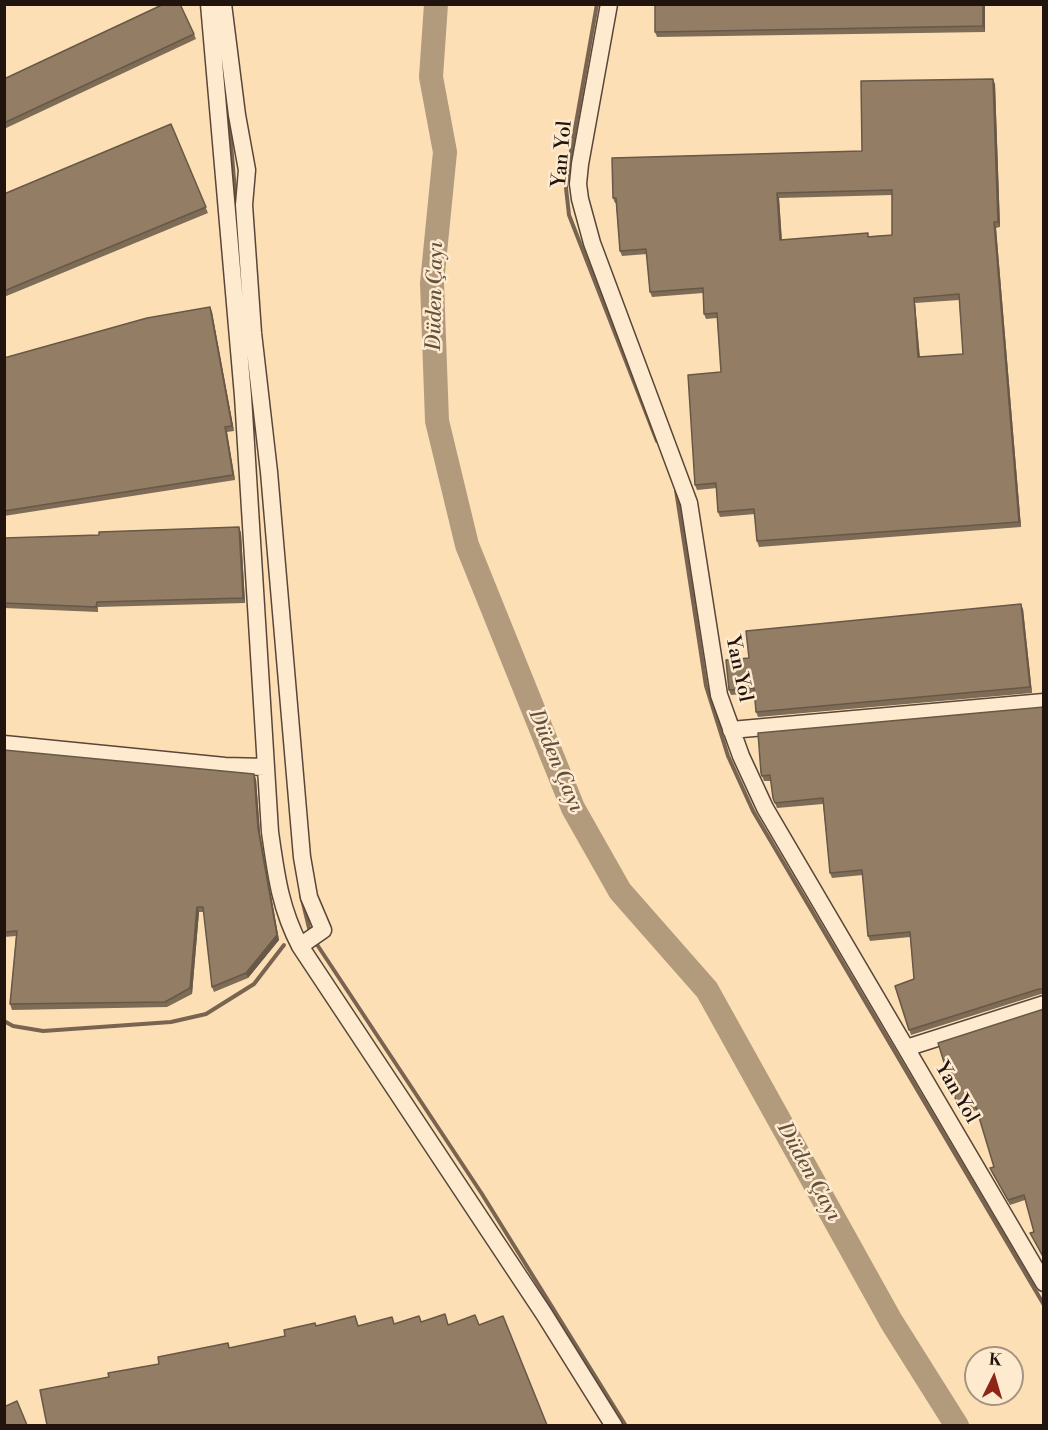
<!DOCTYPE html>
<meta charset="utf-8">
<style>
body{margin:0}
#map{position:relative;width:1048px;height:1430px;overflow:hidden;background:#fddfb5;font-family:"Libre Bodoni",serif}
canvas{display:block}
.frame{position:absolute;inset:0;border:6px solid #21130e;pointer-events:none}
.north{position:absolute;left:964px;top:1346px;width:60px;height:60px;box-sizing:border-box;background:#feeacf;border:2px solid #a69482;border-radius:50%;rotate:5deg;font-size:16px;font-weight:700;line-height:24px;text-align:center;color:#21130e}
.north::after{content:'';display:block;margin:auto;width:21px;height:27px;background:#8f2418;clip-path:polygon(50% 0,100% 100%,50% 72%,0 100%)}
</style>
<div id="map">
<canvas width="1048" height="1430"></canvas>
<div class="frame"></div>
<div class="north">K</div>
</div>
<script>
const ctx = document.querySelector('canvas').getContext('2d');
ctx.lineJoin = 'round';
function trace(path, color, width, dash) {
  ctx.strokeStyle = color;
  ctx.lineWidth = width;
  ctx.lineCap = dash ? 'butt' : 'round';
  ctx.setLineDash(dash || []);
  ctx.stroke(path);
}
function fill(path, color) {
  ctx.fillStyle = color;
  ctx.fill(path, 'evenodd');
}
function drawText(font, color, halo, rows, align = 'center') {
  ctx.font = font + ' "Libre Bodoni",serif';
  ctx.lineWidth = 5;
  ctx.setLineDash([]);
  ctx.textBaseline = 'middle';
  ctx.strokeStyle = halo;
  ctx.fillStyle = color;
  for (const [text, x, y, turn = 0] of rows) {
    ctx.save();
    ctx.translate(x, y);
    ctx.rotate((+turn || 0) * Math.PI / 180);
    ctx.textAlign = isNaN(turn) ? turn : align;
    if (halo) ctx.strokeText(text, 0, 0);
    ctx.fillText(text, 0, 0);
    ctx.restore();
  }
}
trace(new Path2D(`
 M 597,4 L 570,157 L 566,188 L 569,215 L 657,441
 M 228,107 L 236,204
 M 676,490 L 706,686 L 728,756 L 753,811 L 1044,1305
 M 301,895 L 310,932
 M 316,943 L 482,1194 L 626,1426
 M 4,1021 L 13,1026 L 43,1031 L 171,1022 L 206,1014 L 254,984 L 284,945`), '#786450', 4);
trace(new Path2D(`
 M 436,4 L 431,77 L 445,152 L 432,283 L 437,421 L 467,545 L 573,808 L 620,891 L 707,990 L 891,1321 L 957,1426`), '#b29a7c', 24);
const minor = new Path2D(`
 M 209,4 L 243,396 L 270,832 C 276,874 280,908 300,946 L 544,1314 L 614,1426
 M 223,4 L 237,115 L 247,170 L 244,205 L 253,333 L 269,472 L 302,857 L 309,897 L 323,930 L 300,946
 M 609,4 L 580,164 L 578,184 L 580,199 L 592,243 L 689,503 L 719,695 L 741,756 L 765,808 L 1044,1283
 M 731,730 L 1044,702
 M 4,744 L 225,766 L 266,767
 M 906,1048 L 1044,1004`);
trace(minor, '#584638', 19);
trace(minor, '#feeacf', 16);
fill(new Path2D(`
 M 985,4 L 985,32 L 657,37 L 655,32 Z
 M 194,34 L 196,39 L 4,129 L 4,79 Z
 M 995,84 L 1000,227 L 996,228 L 1021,527 L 759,547 L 757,541 L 755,514 L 720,517 L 718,512 L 717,488 L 697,490 L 695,485 L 721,372 L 717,318 L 706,319 L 704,314 L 703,293 L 652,297 L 650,292 L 647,254 L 622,256 L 620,251 L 616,203 L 615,203 L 613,198 L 862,151 ZM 892,195 L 892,235 L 782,240 L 779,198 ZM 959,300 L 963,354 L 920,357 L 915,303 Z
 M 171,124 L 208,213 L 4,297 L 4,194 Z
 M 212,312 L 234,431 L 227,432 L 235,480 L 4,516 L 4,358 Z
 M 239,527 L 241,533 L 245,603 L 98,607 L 98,612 L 4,608 L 4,547 L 99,535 Z
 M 1023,609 L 1032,693 L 758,717 L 756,712 L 754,693 L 731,695 L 729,690 L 749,658 Z
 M 1044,707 L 1044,994 L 1041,994 L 911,1035 L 895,986 L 914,979 L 910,937 L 870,941 L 868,936 L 863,875 L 832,878 L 830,873 L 823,804 L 777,808 L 773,798 L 771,781 L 764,781 L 761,773 Z
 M 4,750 L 256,779 L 260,833 L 279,940 L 248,978 L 214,992 L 212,987 L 204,912 L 199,912 L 192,994 L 167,1007 L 12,1010 L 10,1004 L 16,936 L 4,937 Z
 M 1044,1009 L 1044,1260 L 1030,1233 L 1034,1232 L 1025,1200 L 1010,1205 L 992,1173 L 990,1168 L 994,1167 L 977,1110 L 961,1115 L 959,1110 Z`), '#7e6c57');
fill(new Path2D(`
 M 983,4 L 985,4 L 985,32 L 983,26 Z
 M 993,79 L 995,84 L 1000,227 L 998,222 Z
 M 777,193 L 779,198 L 782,245 L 780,240 Z
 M 994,222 L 996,228 L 1021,527 L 1019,522 Z
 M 914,298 L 915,303 L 920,362 L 918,357 Z
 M 210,307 L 212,312 L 234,431 L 232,426 Z
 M 225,427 L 227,432 L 235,480 L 233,475 Z
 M 239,527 L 241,533 L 245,603 L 243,598 Z
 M 1021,604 L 1023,609 L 1032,693 L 1030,687 Z
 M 254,774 L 256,779 L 260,833 L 279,940 L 248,978 L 246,973 L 258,828 Z
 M 197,907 L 199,912 L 192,994 L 190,988 Z`), '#675847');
const building = new Path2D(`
 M 164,4 L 180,4 L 194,34 L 4,123 L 4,79 Z
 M 655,4 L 983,4 L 983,26 L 655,32 Z
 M 993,79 L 998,222 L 994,222 L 1019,522 L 757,541 L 754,509 L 718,512 L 716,483 L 695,485 L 688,375 L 721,372 L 717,313 L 704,314 L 703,288 L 650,292 L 646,249 L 620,251 L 616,198 L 613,198 L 612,158 L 862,151 L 861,81 ZM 892,190 L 892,235 L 868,237 L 868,233 L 780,240 L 777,193 ZM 959,294 L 963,354 L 918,357 L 914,298 Z
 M 171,124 L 206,207 L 4,291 L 4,194 Z
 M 210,307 L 232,426 L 225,427 L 233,475 L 4,511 L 4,358 L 147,318 Z
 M 239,527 L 243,598 L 97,602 L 96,607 L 4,603 L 4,538 L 99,535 L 99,532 Z
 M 1021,604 L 1030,687 L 756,712 L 754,688 L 729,690 L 726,660 L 749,658 L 746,631 Z
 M 1044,707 L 1044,989 L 1039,989 L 909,1030 L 895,986 L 914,979 L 910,932 L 868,936 L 862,870 L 830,873 L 823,798 L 775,803 L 773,798 L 770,775 L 762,776 L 761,773 L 758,733 Z
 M 4,750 L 254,774 L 258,828 L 277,935 L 246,973 L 212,987 L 203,907 L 197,907 L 190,988 L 165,1002 L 10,1004 L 17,931 L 4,932 Z
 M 1044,1009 L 1044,1258 L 1030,1233 L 1034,1232 L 1024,1195 L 1008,1200 L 990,1168 L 994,1167 L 975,1104 L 959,1110 L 938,1043 Z
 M 445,1314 L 448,1325 L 475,1315 L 479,1325 L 503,1316 L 547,1425 L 47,1425 L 40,1390 L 109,1377 L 108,1373 L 159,1364 L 158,1357 L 228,1343 L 229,1348 L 285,1336 L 284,1330 L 315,1323 L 316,1326 L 355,1316 L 358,1326 L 392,1317 L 394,1324 L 419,1316 L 421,1322 Z
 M 17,1401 L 27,1425 L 4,1425 L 4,1407 Z`);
fill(building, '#937d65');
trace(building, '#675847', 1.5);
drawText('20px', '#21130e', '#feeacf', [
 ["Yan Yol",563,154,-85],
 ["Yan Yol",738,669,78],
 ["Yan Yol",956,1093,60]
]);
drawText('italic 21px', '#62503f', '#feeacf', [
 ["Düden Çayı",436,296,-89],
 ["Düden Çayı",555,761,67],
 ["Düden Çayı",808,1172,61]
]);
</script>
